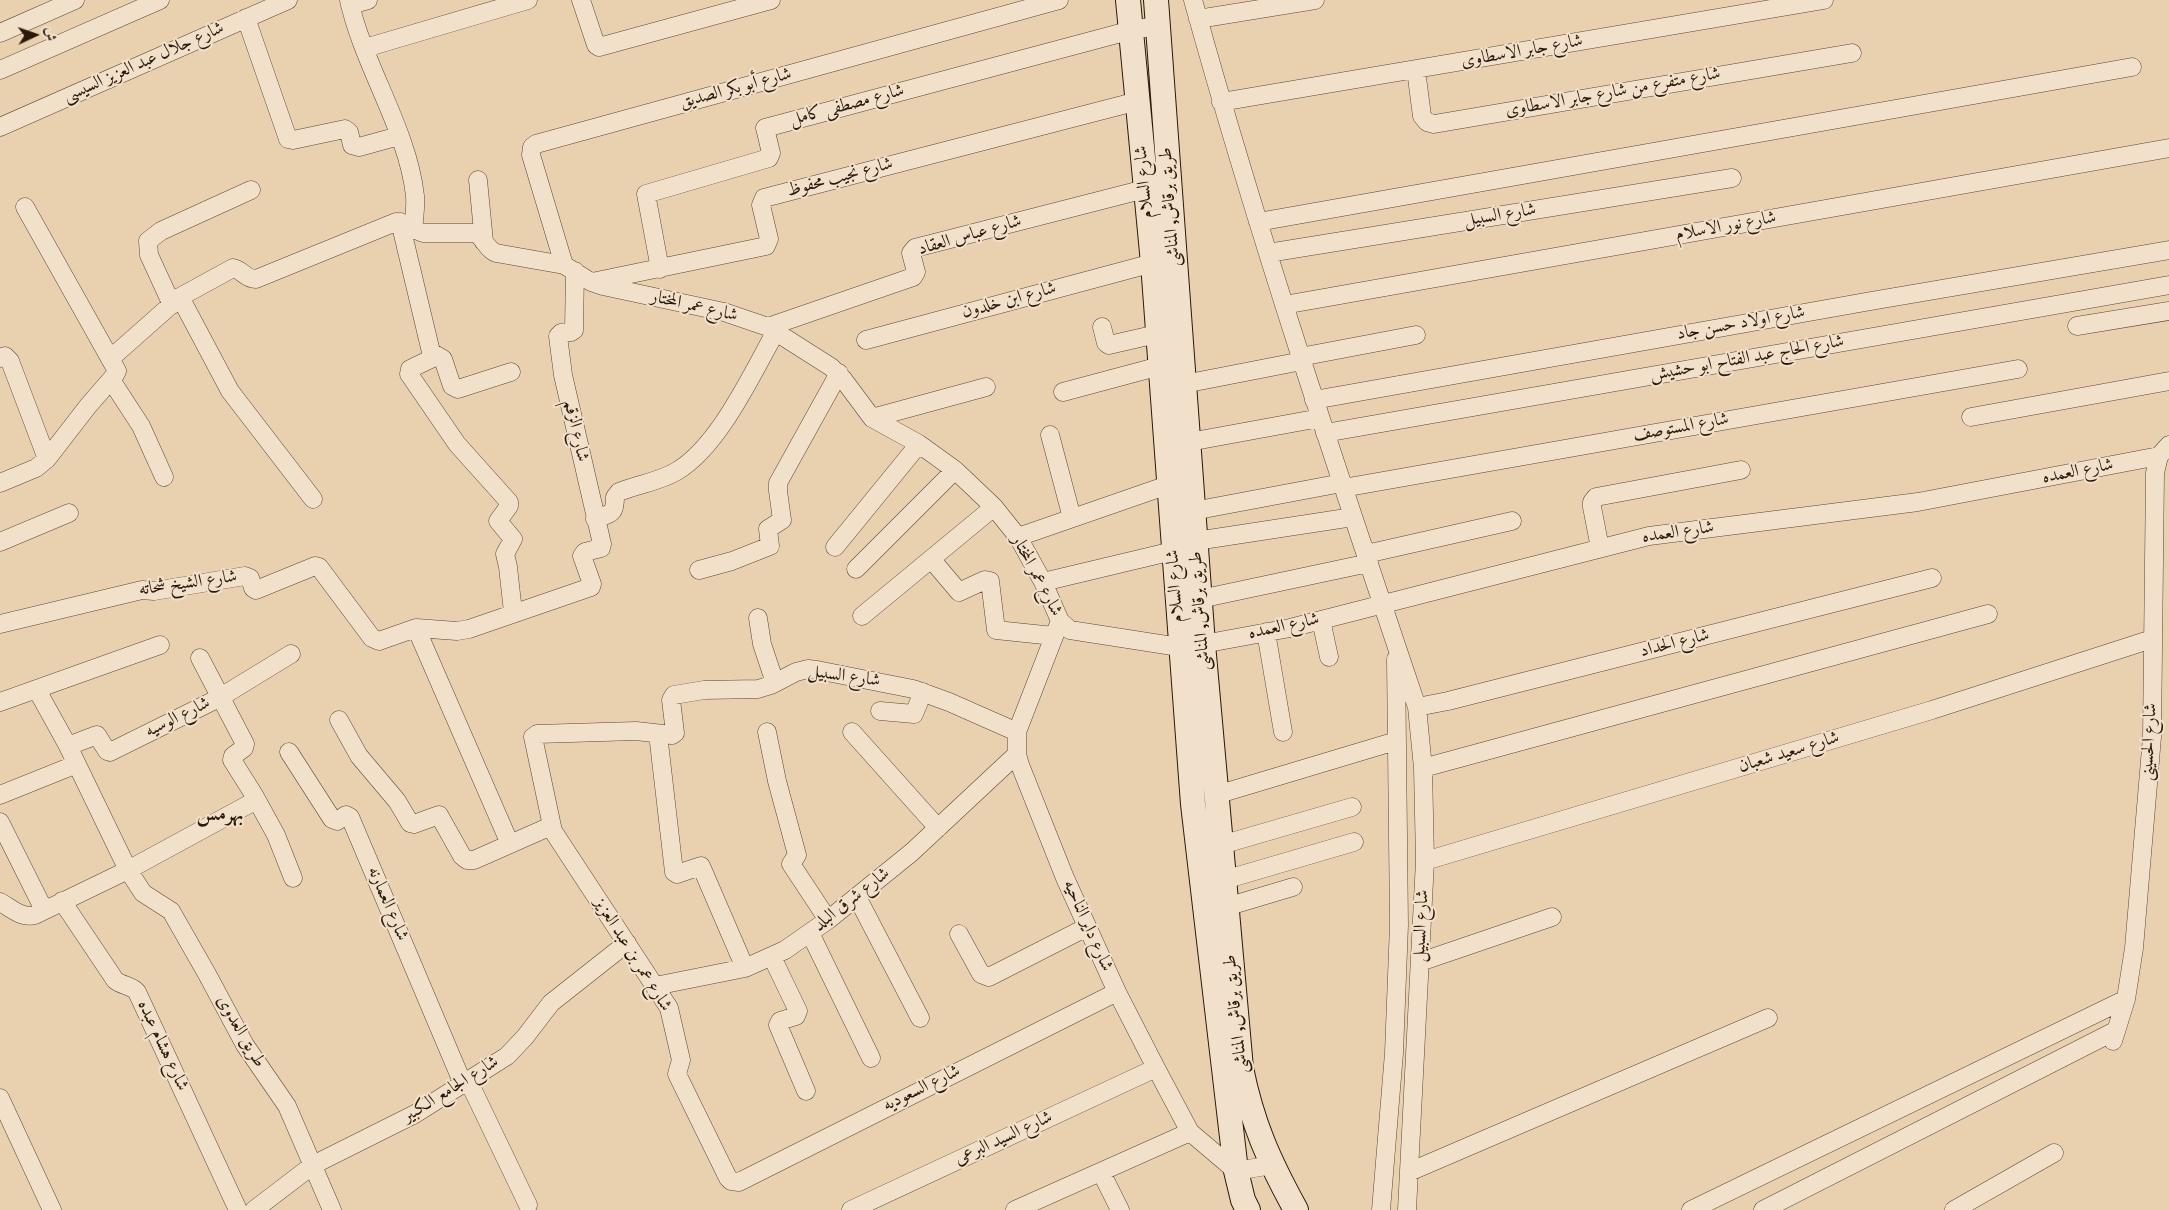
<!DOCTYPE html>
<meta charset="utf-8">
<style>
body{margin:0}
#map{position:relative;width:2169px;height:1210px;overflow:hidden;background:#e9d1af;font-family:"IM FELL DW Pica",Amiri,serif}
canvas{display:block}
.north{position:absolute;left:10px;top:10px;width:50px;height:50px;-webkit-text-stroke:4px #f1e1cb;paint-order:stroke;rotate:87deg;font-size:14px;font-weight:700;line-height:20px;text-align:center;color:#2a190a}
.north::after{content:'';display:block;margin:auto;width:18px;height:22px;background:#2a190a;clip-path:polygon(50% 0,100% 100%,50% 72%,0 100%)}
</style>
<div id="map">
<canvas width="2169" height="1210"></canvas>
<div class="north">ش</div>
</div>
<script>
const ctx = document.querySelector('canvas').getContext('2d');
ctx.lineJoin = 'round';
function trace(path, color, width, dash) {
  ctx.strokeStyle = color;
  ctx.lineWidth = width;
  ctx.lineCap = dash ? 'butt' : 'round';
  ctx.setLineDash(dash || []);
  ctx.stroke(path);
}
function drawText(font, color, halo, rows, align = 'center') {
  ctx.font = font + ' "IM FELL DW Pica",Amiri,serif';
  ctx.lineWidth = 4;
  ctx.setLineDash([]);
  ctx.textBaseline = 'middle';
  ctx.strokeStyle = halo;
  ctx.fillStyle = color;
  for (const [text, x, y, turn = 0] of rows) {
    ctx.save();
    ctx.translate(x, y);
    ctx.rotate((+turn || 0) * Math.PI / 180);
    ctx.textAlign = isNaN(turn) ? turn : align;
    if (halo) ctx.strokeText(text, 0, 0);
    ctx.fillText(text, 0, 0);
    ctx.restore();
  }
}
const street = new Path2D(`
 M 349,0 C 363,65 408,130 415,196 C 416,207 414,219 413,230
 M 581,0 L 596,45 L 599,47 L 771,0
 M 1193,0 C 1259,238 1338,473 1417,707 L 1423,768 L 1425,861 L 1407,1210
 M 350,5 L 368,0
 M 246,18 L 288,139 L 293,140 L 345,129 L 349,132 L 352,145 L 359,147 L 399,136
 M 1198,19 L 1315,0
 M 0,33 L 75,0
 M 365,48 L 528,0
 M 0,70 L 160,0
 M 1416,70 L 1422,116 L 1427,122 L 1434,124 L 1852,53
 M 1221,102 L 1824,0
 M 0,127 L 288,0
 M 478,180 L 484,242
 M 400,222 L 431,352 L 443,359 L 452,386 L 458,389 L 511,372
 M 1258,222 L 2132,67
 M 1268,253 L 1732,178
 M 564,265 L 531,155 L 532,147 L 536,144 L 1059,0
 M 660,269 L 646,194 L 769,158 L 771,153 L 765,128 L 1132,30 L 1157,26
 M 592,282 L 766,246 L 769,239 L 761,205 L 764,198 L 1138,101
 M 180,297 L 230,391 L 313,499
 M 172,305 L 149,255 L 148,241 L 161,231 L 251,190
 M 1284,305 L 2169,148
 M 2077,326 L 2169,311
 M 768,327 L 913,277 L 916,272 L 911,253 L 915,248 L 1145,189
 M 1102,327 L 1106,343 L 1109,345 L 1157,334
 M 866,340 L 1153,263
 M 437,356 L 410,369 L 409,374 L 457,444 L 509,502 L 509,506 L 498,521 L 513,539 L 505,554 L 508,567 L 513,612
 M 1300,357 L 1416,335
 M 0,358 L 5,356 L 10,361 L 47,459
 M 110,359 L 180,297 L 233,268 C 243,270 245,279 256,279 L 396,222 L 423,233 L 476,233 C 485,239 486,249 496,253 L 564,265 L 591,282 L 603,286 L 724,312 L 768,327 L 831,367 L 843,379 L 872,418 L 919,444 L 955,470 L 994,507 L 1018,537 L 1043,582 L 1060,621 L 1070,630 L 1192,649
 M 111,380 L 141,426 L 164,477
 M 1184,384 L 1302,361
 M 1063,392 L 1160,366
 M 1314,400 L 1871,301 L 2169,250
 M 1971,417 L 2169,381
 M 872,418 L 986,387
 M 1325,433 L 2169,285
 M 1050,435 L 1072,518
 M 1178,444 L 1320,418
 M 0,483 L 36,468 L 47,459 L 88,406 L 115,375 L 117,371 L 25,207
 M 1343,488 L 2018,369
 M 1193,511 L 1342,483
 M 595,519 C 611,513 615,515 615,497 L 619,492 C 638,484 659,482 677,471 C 719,446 752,374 776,331
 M 1018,537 L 1168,485
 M 1196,541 L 1353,517
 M 0,542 L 69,513
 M 835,547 L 919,444
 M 1600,548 L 1592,507 L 1592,502 L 1596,497 L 1741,470
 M 1366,554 L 1512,521
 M 932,560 L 959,592 L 985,580 L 990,581 L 996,630 L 1054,636
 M 856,569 L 955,470
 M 699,570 L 732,561 L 770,546 L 768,529 L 782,520 L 778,491 L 778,483 L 839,373
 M 1043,582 L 1173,551
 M 1200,599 L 1369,563
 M 862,616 L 994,507
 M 758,618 L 762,644 L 775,683
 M 1321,620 L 1329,657
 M 1060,621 L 1017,732 L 1017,754 L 1020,765 L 1065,878 L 1117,992 L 1156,1068 L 1190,1132 L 1236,1171 L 1272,1165
 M 0,624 L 142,590 L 154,591 L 245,576 L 250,578 L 253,588 L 256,590 L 315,566 L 319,567 L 372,638 L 379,641 L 416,628 L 457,631 L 469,629 L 591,587 L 592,584 L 582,556 L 585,552 L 601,548 L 602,544 L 563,375 L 558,336 L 561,333 L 571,332 L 574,330 L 575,271
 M 416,628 L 510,844
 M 1266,632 L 1283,732
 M 1203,644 L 1290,628 L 1649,536 L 1918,502 L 2159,456
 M 37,690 L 68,746 L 128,870 L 143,893 L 171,911 L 207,974 L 245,1045 L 287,1106 L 332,1210
 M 0,702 L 160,645
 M 1417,707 L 1448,701 L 1932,578
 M 880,711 L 914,714 L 923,692
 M 339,720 L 359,756 L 397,801 L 410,823 L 414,824 L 439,815 L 462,856 L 467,860 L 474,860 L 551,826
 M 767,732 L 777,781 L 797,855 L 791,864 L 828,920
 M 852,732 L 938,828
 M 1017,732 L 949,702 L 913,689 L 817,670 L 808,669 L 796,672 L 771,685 L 758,689 L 704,690 L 674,695 L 671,700 L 675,733 L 672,735 L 636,731 L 537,734 L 533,737 L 553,831 L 669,1008 L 681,1060 L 677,1074 L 728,1178 L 731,1181 L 739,1182 L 1117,992
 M 658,734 L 674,872 L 677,874 L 701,866 L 745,968
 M 68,746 L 97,735 L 107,751 L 110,752 L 219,698 L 291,654
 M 289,752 L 332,819 L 337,821 L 346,815 L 350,817 L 463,1084
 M 1423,768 L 1988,614
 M 0,795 L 77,764
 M 254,795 L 276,835 L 293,878
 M 1216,795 L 1396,741
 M 0,822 L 44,910
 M 1221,845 L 1352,807
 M 1425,861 L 1932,710 L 2152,639
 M 1224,880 L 1354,842
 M 857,897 L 920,1018
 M 62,901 L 115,980 C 122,986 131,985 137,992 L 238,1210
 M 0,902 C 11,908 22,919 35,915 L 128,870 L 253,802 L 254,795 L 232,760 L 233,756 L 244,748 L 245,744 L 200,658
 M 1226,907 L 1293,887
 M 810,933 L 871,1058
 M 959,934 L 981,974 L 989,977 L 1087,927
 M 772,957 L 798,1011 L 796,1016 L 780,1021 L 778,1025 L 806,1091
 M 1420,962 L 1552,917
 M 655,986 L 745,968 L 785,950 L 828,920 L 912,852 L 1017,754
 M 2113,1041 L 2126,999 L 2134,948 L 2152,737 L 2155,473 L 2159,456 L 2169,445
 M 468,1080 L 528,1205
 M 0,1098 L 52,1210
 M 1101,1172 L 1120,1210
 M 1409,1172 L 1768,1018
 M 254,1210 L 313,1165 L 415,1114 L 507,1056 L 525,1037 L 551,1003 L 627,943
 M 851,1210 L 1156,1068
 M 1015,1210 L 1190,1132
 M 1381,1210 L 1394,1053 L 1399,925 L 1396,659
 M 1691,1210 L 2126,999
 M 1763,1210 L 2115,1031
 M 1954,1210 L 2054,1153`);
const secondary = new Path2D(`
 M 1128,0 L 1153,263 L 1193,804 L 1236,1171 L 1243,1200 L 1248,1210
 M 1156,0 L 1203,644 L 1241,1068 C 1252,1123 1269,1161 1296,1210`);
trace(street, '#5a4733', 19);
trace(secondary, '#2a190a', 26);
trace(street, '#f1e1cb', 18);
trace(secondary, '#f1e1cb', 24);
drawText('18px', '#2a190a', '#f1e1cb', [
 ["شارع جابر الاسطاوى",1522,52,-10],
 ["شارع جلال عبد العزيز السيسى",144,63,-24],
 ["شارع أبو بكر الصديق",736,89,-15],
 ["شارع متفرع من شارع جابر الاسطاوى",1613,93,-10],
 ["شارع مصطفى كامل",847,106,-15],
 ["شارع نجيب محفوظ",840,178,-15],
 ["شارع السلام",1145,182,-95],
 ["طريق برقاش, المناشى",1171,207,-94],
 ["شارع السبيل",1500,216,-9],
 ["شارع نور الاسلام",1726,227,-10],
 ["شارع عباس العقاد",970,236,-16],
 ["شارع ابن خلدون",1009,301,-15],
 ["شارع عمر المختار",694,307,13],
 ["شارع اولاد حسن جاد",1741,324,-10],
 ["شارع الحاج عبد الفتاح ابو حشيش",1747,359,-10],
 ["شارع المستوصف",1681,428,-10],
 ["شارع الزقم",575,431,77],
 ["شارع العمده",2078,472,-11],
 ["شارع العمده",1678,533,-8],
 ["شارع عمر المختار",1036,576,62],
 ["شارع الشيخ شحاته",188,584,-8],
 ["شارع السلام",1176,586,-94],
 ["طريق برقاش, المناشى",1201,611,-94],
 ["شارع العمده",1284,627,-12],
 ["شارع الحداد",1675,644,-14],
 ["شارع السبيل",844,677,8],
 ["شارع الوسيه",178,718,-26],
 ["شارع الحسينى",2150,742,-87],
 ["شارع سعيد شعبان",1789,753,-17],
 ["شارع شرق البلد",852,900,-38],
 ["شارع العمارنه",387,904,67],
 ["شارع داير الناحيه",1087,926,66],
 ["شارع السبيل",1422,926,-87],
 ["شارع عمر بن عبد العزيز",632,955,58],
 ["طريق برقاش, المناشى",1237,1014,-96],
 ["طريق العدوى",240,1032,60],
 ["شارع هشام عبده",162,1046,65],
 ["شارع السعوديه",922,1089,-26],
 ["شارع الجامع الكبير",451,1090,-32],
 ["شارع السيد البرعى",1004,1139,-25]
]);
drawText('bold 20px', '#2a190a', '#f1e1cb', [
 ["بهرمس",220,816]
]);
</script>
